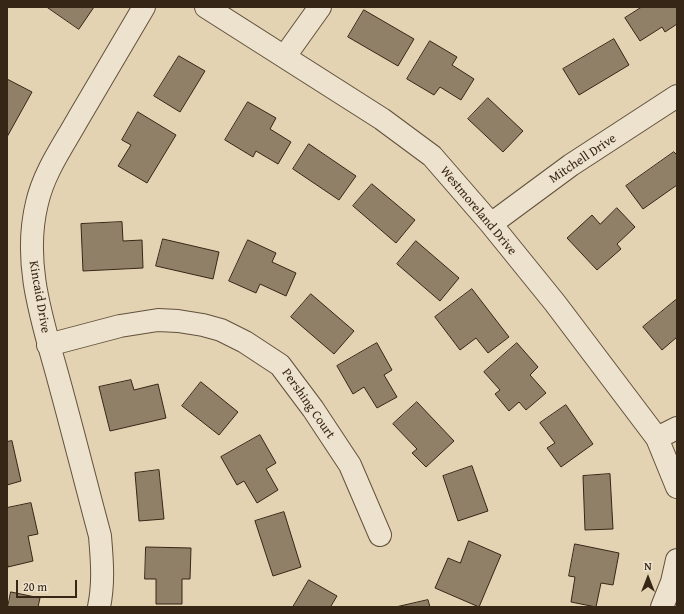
<!DOCTYPE html>
<style>
body{margin:0}
#map{position:relative;width:684px;height:614px;overflow:hidden;background:#e3d3b2;font-family:"Gentium Book Plus",serif}
canvas{display:block}
.frame{position:absolute;inset:0;border:8px solid #362616;pointer-events:none}
.north{position:absolute;left:628px;top:558px;width:40px;height:40px;-webkit-text-stroke:3px #ede2cd;paint-order:stroke;rotate:0deg;font-size:11px;font-weight:700;line-height:16px;text-align:center;color:#362616}
.north::after{content:'';display:block;margin:auto;width:14px;height:18px;background:#362616;clip-path:polygon(50% 0,100% 100%,50% 72%,0 100%)}
.scale{position:absolute;left:16px;top:580px;width:61px;height:18px;box-sizing:border-box;border:2px solid #362616;border-top:0;padding-left:5px;font-size:12px;line-height:14px;white-space:nowrap;color:#362616;-webkit-text-stroke:3px #ede2cd;paint-order:stroke}
</style>
<div id="map">
<canvas width="684" height="614"></canvas>
<div class="frame"></div>
<div class="north">N</div>
<div class="scale">20 m</div>
</div>
<script>
const ctx = document.querySelector('canvas').getContext('2d');
ctx.lineJoin = 'round';
function fill(path, color) {
  ctx.fillStyle = color;
  ctx.fill(path, 'evenodd');
}
function trace(path, color, width, dash) {
  ctx.strokeStyle = color;
  ctx.lineWidth = width;
  ctx.lineCap = dash ? 'butt' : 'round';
  ctx.setLineDash(dash || []);
  ctx.stroke(path);
}
function drawText(font, color, halo, rows, align = 'center') {
  ctx.font = font + ' "Gentium Book Plus",serif';
  ctx.lineWidth = 3;
  ctx.setLineDash([]);
  ctx.textBaseline = 'middle';
  ctx.strokeStyle = halo;
  ctx.fillStyle = color;
  for (const [text, x, y, turn = 0] of rows) {
    ctx.save();
    ctx.translate(x, y);
    ctx.rotate((+turn || 0) * Math.PI / 180);
    ctx.textAlign = isNaN(turn) ? turn : align;
    if (halo) ctx.strokeText(text, 0, 0);
    ctx.fillText(text, 0, 0);
    ctx.restore();
  }
}
const building = new Path2D(`
 M 47,7 L 94,7 L 79,29 Z
 M 642,7 L 677,7 L 677,24 L 665,32 L 662,27 L 640,41 L 625,18 Z
 M 364,10 L 414,39 L 398,66 L 348,37 Z
 M 614,39 L 629,65 L 579,95 L 563,69 Z
 M 430,41 L 457,57 L 452,65 L 474,79 L 461,100 L 440,87 L 434,95 L 407,79 Z
 M 179,56 L 205,71 L 180,112 L 154,96 Z
 M 7,79 L 32,92 L 7,137 Z
 M 488,98 L 523,131 L 503,152 L 468,119 Z
 M 248,102 L 276,118 L 270,129 L 291,142 L 278,164 L 256,151 L 253,157 L 225,140 Z
 M 138,112 L 176,135 L 147,183 L 118,166 L 131,145 L 122,140 Z
 M 309,144 L 356,176 L 339,200 L 293,169 Z
 M 674,152 L 677,155 L 677,185 L 643,209 L 626,186 Z
 M 372,184 L 415,220 L 396,243 L 353,206 Z
 M 617,208 L 635,227 L 617,244 L 621,249 L 597,270 L 567,238 L 592,215 L 600,224 Z
 M 122,222 L 123,241 L 142,240 L 143,268 L 83,271 L 81,224 Z
 M 163,239 L 219,252 L 213,279 L 156,266 Z
 M 248,240 L 276,253 L 272,262 L 296,273 L 286,296 L 260,284 L 256,293 L 229,281 Z
 M 416,241 L 459,278 L 440,301 L 397,264 Z
 M 472,289 L 509,337 L 488,353 L 476,338 L 460,350 L 435,317 Z
 M 311,294 L 354,331 L 334,354 L 291,317 Z
 M 677,299 L 677,337 L 662,350 L 643,327 Z
 M 377,343 L 392,370 L 384,375 L 397,397 L 377,408 L 364,387 L 353,394 L 337,366 Z
 M 517,343 L 538,367 L 530,375 L 546,393 L 526,410 L 519,402 L 509,411 L 495,394 L 500,390 L 484,372 Z
 M 131,380 L 134,390 L 158,384 L 166,418 L 110,431 L 99,387 Z
 M 201,382 L 238,412 L 219,435 L 182,406 Z
 M 417,402 L 454,441 L 426,467 L 412,453 L 417,449 L 393,424 Z
 M 566,405 L 593,444 L 561,467 L 547,448 L 555,443 L 540,423 Z
 M 260,435 L 276,463 L 266,469 L 278,490 L 257,503 L 244,481 L 237,485 L 221,457 Z
 M 12,441 L 21,481 L 7,485 L 7,442 Z
 M 472,466 L 488,511 L 458,521 L 443,476 Z
 M 159,470 L 164,519 L 139,521 L 135,473 Z
 M 610,474 L 613,529 L 585,530 L 583,476 Z
 M 31,503 L 38,534 L 28,536 L 33,561 L 8,567 L 7,560 L 7,508 Z
 M 284,512 L 301,567 L 273,576 L 255,521 Z
 M 469,541 L 501,555 L 479,607 L 435,588 L 448,558 L 460,563 Z
 M 575,544 L 619,553 L 613,585 L 601,583 L 596,607 L 571,602 L 575,577 L 569,576 Z
 M 146,547 L 191,548 L 190,579 L 182,579 L 182,604 L 156,604 L 156,579 L 145,579 Z
 M 309,580 L 337,596 L 331,606 L 333,607 L 293,607 Z
 M 11,592 L 40,598 L 38,607 L 8,607 Z
 M 428,600 L 430,607 L 396,607 Z`);
fill(building, '#908067');
trace(building, '#362616', 1);
const street = new Path2D(`
 M 206,7 L 382,119 L 432,156 L 491,224 L 555,303 L 657,438 L 677,487
 M 285,56 L 320,7
 M 491,224 L 571,165 L 677,96
 M 48,345 L 120,326 L 158,320 L 178,321 L 203,325 L 221,330 L 245,342 L 280,365 L 313,409 L 350,465 L 380,535
 M 657,438 L 677,428
 M 99,607 C 104,583 102,560 100,536 C 86,484 73,432 59,381 C 43,322 22,264 37,203 C 44,172 63,146 78,119 C 100,82 122,44 144,7
 M 662,607 L 672,582 L 677,560`);
trace(street, '#61513d', 24);
trace(street, '#ede2cd', 22);
drawText('13px', '#362616', '#ede2cd', [
 ["Mitchell Drive",583,159,-34],
 ["Westmoreland Drive",478,211,50],
 ["Kincaid Drive",39,297,80],
 ["Pershing Court",308,404,55]
]);
</script>
